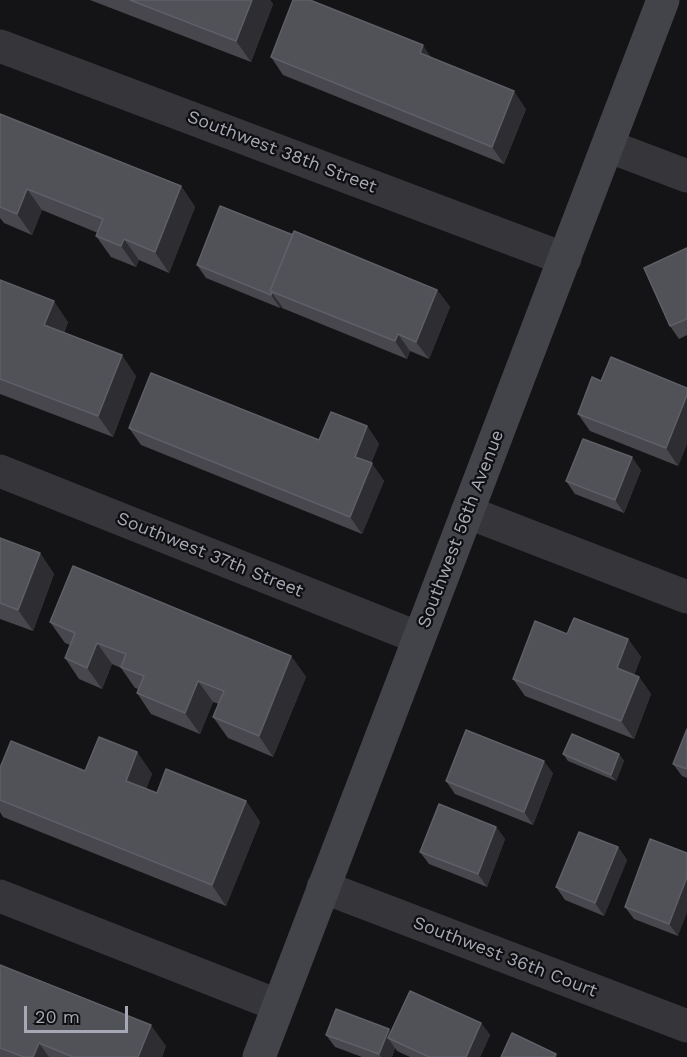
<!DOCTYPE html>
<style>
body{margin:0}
#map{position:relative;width:687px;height:1057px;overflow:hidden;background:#141315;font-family:"Work Sans",sans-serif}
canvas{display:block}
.scale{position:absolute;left:24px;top:1006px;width:104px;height:27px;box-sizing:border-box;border:3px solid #a6a8b5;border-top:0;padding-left:8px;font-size:18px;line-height:21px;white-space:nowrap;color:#a6a8b5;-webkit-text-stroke:4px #0f0e10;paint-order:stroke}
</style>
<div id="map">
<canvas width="687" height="1057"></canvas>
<div class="scale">20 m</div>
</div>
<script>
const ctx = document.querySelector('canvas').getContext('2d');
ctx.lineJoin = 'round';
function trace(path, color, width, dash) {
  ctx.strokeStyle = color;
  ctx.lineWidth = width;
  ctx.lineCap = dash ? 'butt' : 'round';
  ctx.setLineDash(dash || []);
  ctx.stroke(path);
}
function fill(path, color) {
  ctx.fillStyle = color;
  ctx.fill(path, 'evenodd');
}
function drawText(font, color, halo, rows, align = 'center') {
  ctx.font = font + ' "Work Sans",sans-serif';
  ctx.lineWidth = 4.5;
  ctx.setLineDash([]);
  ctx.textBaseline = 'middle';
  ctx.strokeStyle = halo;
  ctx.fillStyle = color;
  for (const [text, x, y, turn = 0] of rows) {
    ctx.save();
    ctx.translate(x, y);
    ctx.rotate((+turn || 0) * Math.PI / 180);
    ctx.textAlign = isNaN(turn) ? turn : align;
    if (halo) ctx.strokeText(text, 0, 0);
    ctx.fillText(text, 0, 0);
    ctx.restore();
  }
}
trace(new Path2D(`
 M 0,46 L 565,259
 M 608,146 L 687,176
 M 0,471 L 419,638
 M 467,512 L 687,597
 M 323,887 L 687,1026
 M 0,896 L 277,1005`), '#35353a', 33);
trace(new Path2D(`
 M 259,1057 L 663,0`), '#43434a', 33);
fill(new Path2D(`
 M 90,0 L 270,0 L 273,4 L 251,62 Z
 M 271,57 L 526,109 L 504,164 L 283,75 Z
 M 0,114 L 181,186 L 195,207 L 169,273 L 139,260 L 136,267 L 111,257 L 96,236 L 98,233 L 42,210 L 32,235 L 4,223 L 0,218 Z
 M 293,235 L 437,290 L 450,307 L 429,359 L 410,351 L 407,359 L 282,308 L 281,305 L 280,308 L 206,278 L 197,265 Z
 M 687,248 L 687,335 L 679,339 L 670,326 Z
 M 0,280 L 68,322 L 64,333 L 136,376 L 113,437 L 0,394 Z
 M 601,381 L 687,388 L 687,444 L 678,466 L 590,431 L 578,414 Z
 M 367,426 L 379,444 L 371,463 L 384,481 L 362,534 L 141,445 L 129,428 L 319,440 Z
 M 641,470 L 624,513 L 575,494 L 566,481 Z
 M 0,538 L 40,553 L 54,574 L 33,631 L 0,619 Z
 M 50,622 L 291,656 L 306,677 L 273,757 L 228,738 L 213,717 L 219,704 L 213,702 L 200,734 L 151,714 L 137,693 L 138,689 L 135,688 L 121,668 L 112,664 L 102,689 L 79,679 L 65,658 L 70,645 L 65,643 Z
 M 567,634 L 628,639 L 641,657 L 634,675 L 639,677 L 651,694 L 634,739 L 525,696 L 513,679 Z
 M 687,729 L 687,778 L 682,776 L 673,764 Z
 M 137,752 L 152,774 L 146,789 L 157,793 L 246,801 L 260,822 L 226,906 L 3,817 L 0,812 L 0,768 L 85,771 Z
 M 563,754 L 619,754 L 624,761 L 616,781 L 568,761 Z
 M 553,773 L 533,825 L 455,794 L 446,781 Z
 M 496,827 L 505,839 L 487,887 L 429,864 L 420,852 Z
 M 618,847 L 627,860 L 604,916 L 565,900 L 556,887 Z
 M 687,853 L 678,936 L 634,919 L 625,907 Z
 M 0,965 L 166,1046 L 162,1057 L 0,1057 Z
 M 481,1023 L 490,1035 L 480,1057 L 410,1057 L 397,1051 L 395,1048 L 392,1057 L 362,1057 L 335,1047 L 326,1035 L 389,1029 L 391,1032 Z`), '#47474d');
fill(new Path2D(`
 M 252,0 L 270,0 L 273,4 L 251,62 L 236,41 Z
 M 423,45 L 435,63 L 420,53 Z
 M 514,91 L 526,109 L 504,164 L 492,147 Z
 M 181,186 L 195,207 L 169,273 L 155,252 Z
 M 27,189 L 42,210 L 32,235 L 17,214 Z
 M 124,239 L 139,260 L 136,267 L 121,246 Z
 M 437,290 L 450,307 L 429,359 L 416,342 Z
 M 272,293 L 281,305 L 280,308 L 271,295 Z
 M 54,301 L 68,322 L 59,346 L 44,325 Z
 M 398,334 L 410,351 L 407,359 L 395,341 Z
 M 122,355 L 136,376 L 113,437 L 98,416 Z
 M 687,395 L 687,444 L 678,466 L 666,448 Z
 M 367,426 L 379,444 L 367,474 L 355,457 Z
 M 632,457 L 641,470 L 624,513 L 615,500 Z
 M 372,463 L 384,481 L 362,534 L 350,517 Z
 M 40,553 L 54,574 L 33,631 L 18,610 Z
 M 628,639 L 641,657 L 630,686 L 617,668 Z
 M 97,643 L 112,664 L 102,689 L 87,668 Z
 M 291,656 L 306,677 L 273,757 L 259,736 Z
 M 639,677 L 651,694 L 634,739 L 621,721 Z
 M 198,681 L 213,702 L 200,734 L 185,713 Z
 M 137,752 L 152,774 L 141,802 L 126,781 Z
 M 619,754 L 624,761 L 616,781 L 611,775 Z
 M 544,761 L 553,773 L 533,825 L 524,812 Z
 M 246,801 L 260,822 L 226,906 L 212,885 Z
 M 496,827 L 505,839 L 487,887 L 478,874 Z
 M 618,847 L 627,860 L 604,916 L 595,903 Z
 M 687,877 L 687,913 L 678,936 L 669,924 Z
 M 481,1023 L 490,1035 L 480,1057 L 466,1057 Z
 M 151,1025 L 166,1046 L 162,1057 L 138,1057 Z
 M 389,1029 L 398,1041 L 388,1038 L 395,1048 L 392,1057 L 381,1057 L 379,1054 Z
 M 39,1043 L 49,1057 L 33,1057 Z`), '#2e2e32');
const building = new Path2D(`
 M 130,0 L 252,0 L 236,41 Z
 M 293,0 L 310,0 L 423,45 L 420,53 L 514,91 L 492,147 L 271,57 Z
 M 0,114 L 181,186 L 155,252 L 124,239 L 121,246 L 96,236 L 103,219 L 27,189 L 17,214 L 0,207 Z
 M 220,206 L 293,235 L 270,291 L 272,293 L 271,295 L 197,265 Z
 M 294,231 L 437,290 L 416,342 L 398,334 L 395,341 L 270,291 Z
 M 687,248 L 687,319 L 670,326 L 644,268 Z
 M 0,280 L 54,301 L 44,325 L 122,355 L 98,416 L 0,379 Z
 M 611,357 L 687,388 L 687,395 L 666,448 L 578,414 L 592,377 L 601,381 Z
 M 151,373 L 319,440 L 331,412 L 367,426 L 355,457 L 372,463 L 350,517 L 129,428 Z
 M 583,439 L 632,457 L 615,500 L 566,481 Z
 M 0,538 L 40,553 L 18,610 L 0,603 Z
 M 73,566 L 291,656 L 259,736 L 213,717 L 224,691 L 198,681 L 185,713 L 137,693 L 144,676 L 121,667 L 126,654 L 97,643 L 87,668 L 65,658 L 75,633 L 50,622 Z
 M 574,618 L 628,639 L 617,668 L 639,677 L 621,721 L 513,679 L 535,621 L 567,634 Z
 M 687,729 L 687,769 L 673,764 Z
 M 466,730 L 544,761 L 524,812 L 446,781 Z
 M 572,734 L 619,754 L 611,775 L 563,754 Z
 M 99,737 L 137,752 L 126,781 L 157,793 L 166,769 L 246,801 L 212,885 L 0,800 L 0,768 L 11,741 L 85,771 Z
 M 439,804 L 496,827 L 478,874 L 420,852 Z
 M 579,832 L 618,847 L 595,903 L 556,887 Z
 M 650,839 L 687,853 L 687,877 L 669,924 L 625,907 Z
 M 0,965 L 151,1025 L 138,1057 L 73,1057 L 39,1043 L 33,1057 L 24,1057 L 0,1048 Z
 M 410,991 L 481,1023 L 466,1057 L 429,1057 L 388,1038 Z
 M 336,1009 L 389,1029 L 379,1054 L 326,1035 Z
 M 512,1033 L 556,1054 L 555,1057 L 501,1057 Z`);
fill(building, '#515258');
trace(building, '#5f5f67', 1.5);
drawText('18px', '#a6a8b5', '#0f0e10', [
 ["Southwest 38th Street",282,152,21],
 ["Southwest 56th Avenue",461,529,-69],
 ["Southwest 37th Street",210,555,22],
 ["Southwest 36th Court",505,957,21]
]);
</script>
